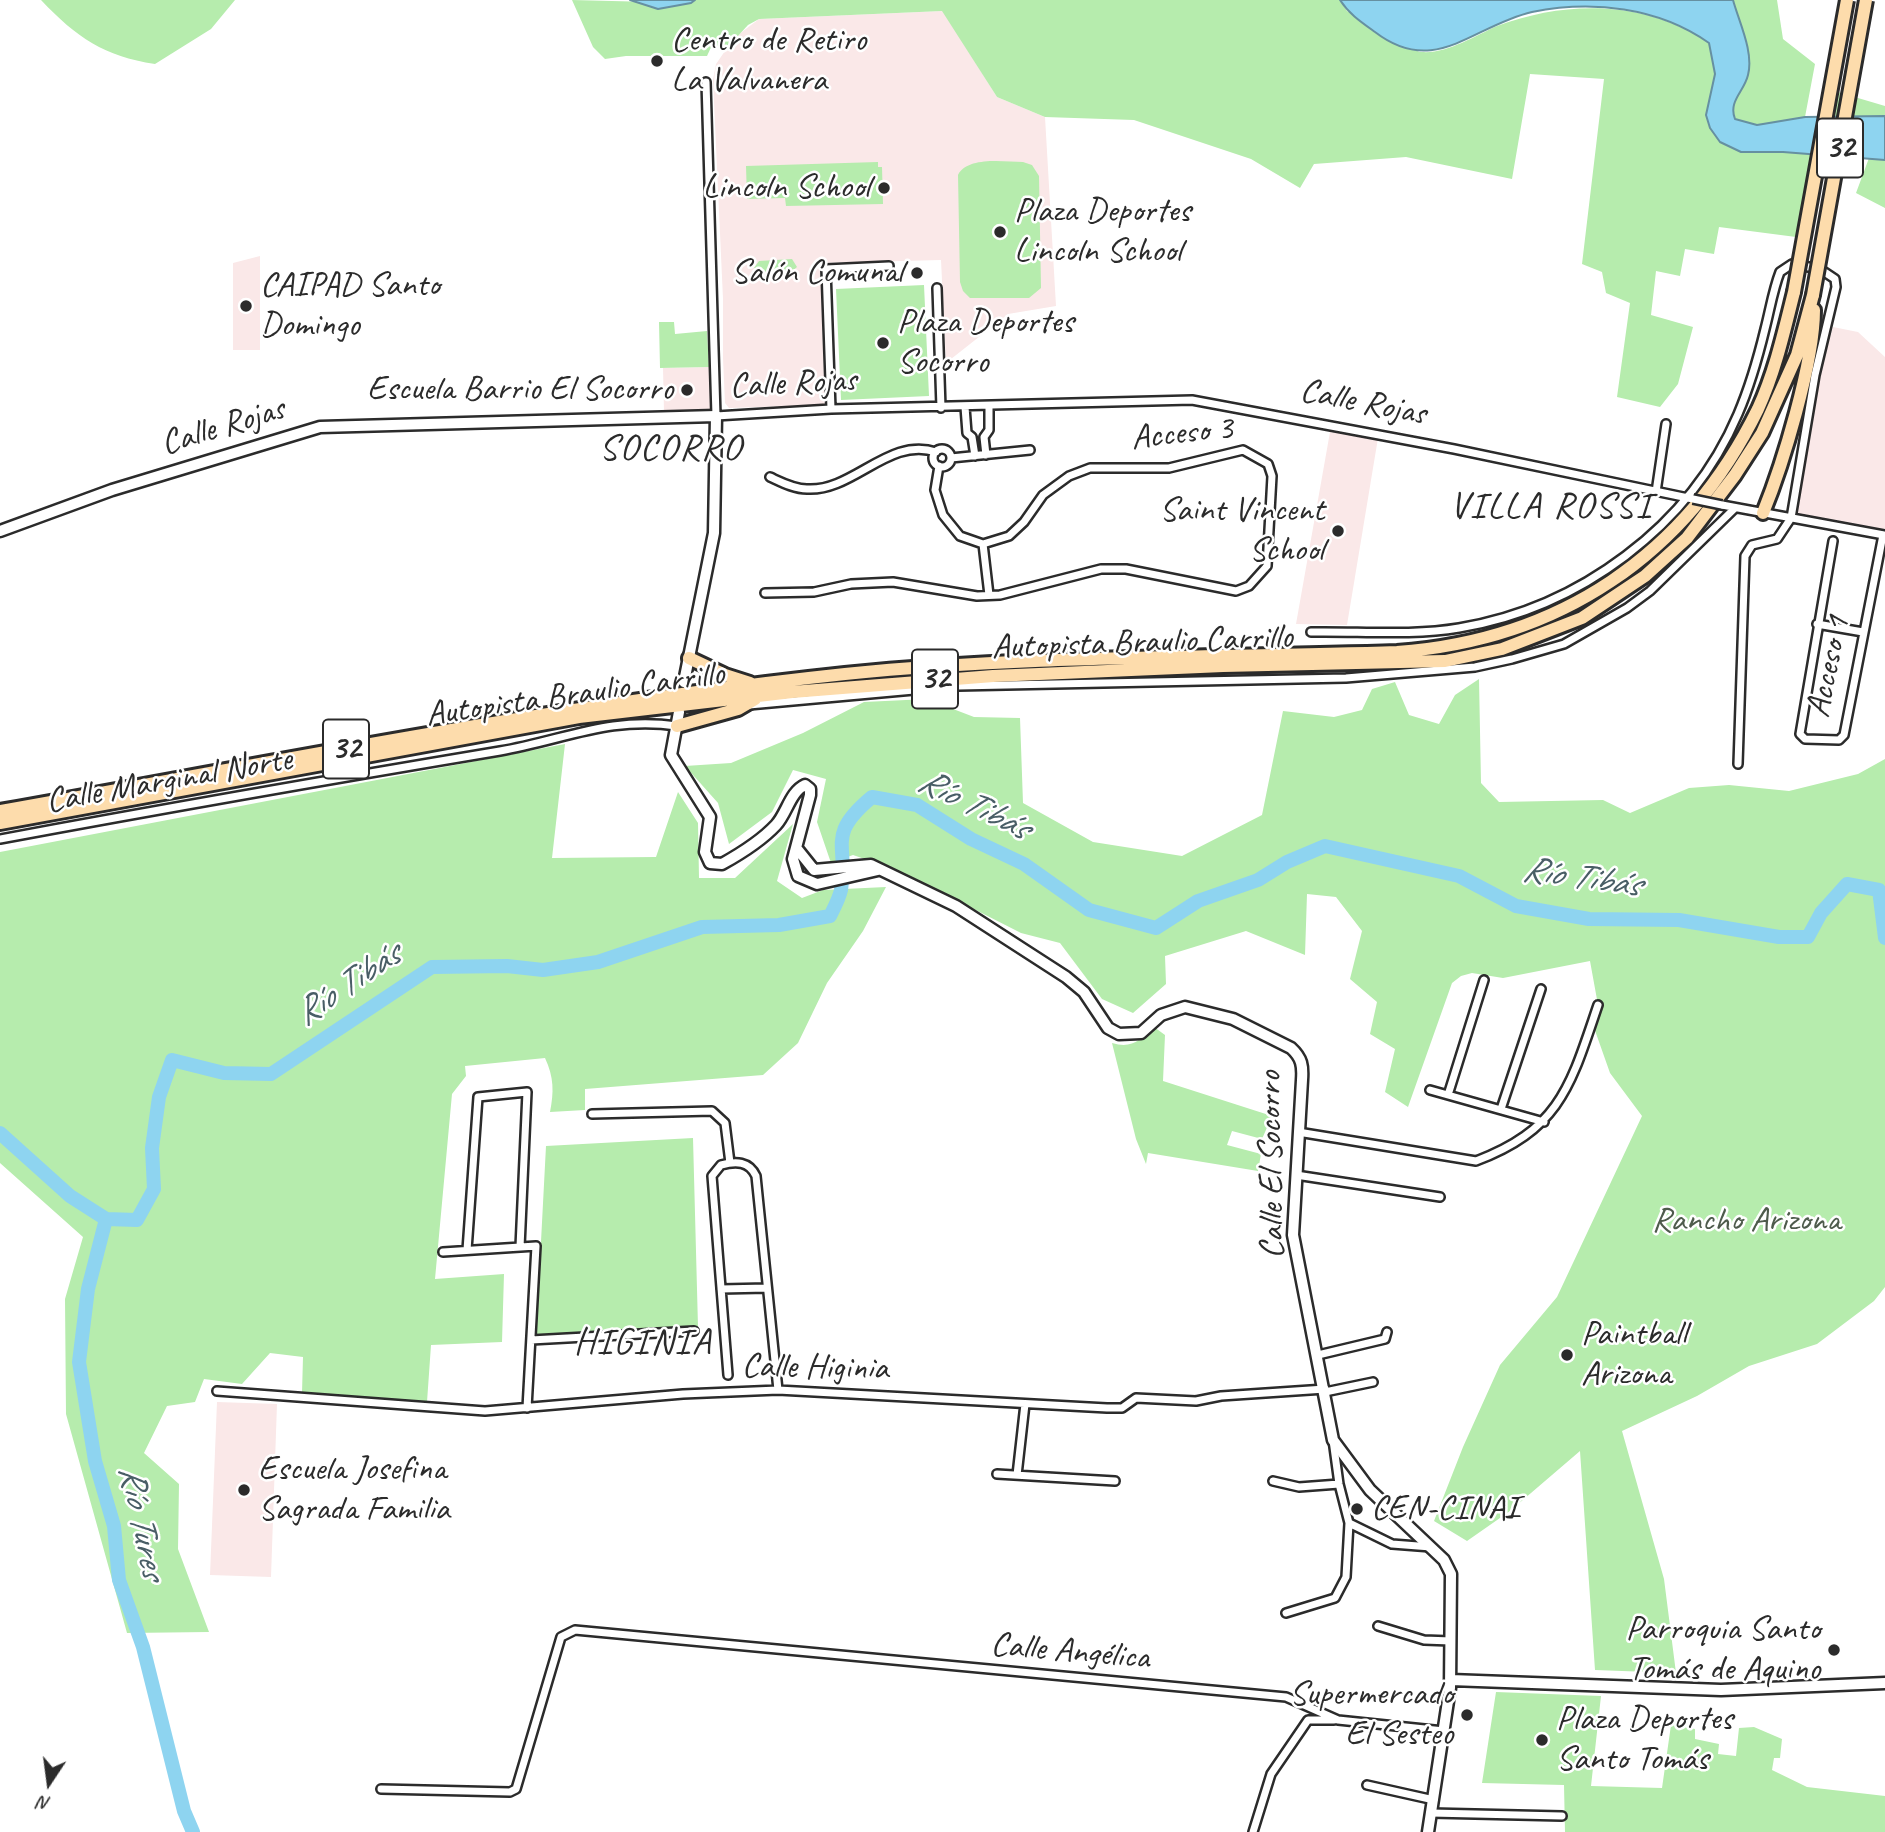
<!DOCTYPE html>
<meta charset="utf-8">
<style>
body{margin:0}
#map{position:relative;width:1885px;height:1832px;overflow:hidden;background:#fff;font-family:Caveat,sans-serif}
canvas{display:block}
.north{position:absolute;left:14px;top:1748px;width:70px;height:70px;-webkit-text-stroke:5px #fff;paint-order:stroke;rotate:193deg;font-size:19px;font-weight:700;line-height:28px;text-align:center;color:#2b2b2b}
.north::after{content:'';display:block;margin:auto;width:24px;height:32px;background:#2b2b2b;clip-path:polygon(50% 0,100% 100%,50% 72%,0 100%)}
</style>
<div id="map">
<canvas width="1885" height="1832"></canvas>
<div class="north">N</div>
</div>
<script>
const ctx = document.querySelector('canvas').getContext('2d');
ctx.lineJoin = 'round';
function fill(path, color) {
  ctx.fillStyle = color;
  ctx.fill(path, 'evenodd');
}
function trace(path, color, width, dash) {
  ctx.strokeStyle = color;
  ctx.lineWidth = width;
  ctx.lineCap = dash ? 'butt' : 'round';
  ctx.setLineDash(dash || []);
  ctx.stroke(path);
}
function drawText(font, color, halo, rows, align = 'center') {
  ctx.font = font + ' Caveat,sans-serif';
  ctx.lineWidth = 5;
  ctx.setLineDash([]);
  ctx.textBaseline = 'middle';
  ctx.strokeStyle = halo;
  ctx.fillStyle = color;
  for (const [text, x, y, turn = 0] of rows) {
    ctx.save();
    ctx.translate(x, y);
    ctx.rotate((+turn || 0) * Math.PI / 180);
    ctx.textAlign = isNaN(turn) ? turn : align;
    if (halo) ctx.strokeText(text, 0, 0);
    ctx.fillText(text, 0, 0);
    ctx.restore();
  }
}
fill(new Path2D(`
 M 943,11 L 997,97 L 1045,117 L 1056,306 L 1008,314 L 946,363 L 941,260 L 820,263 L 825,405 L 729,408 L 725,403 L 723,358 L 723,299 L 713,80 L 716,64 L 734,38 L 759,19 Z
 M 260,256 L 260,350 L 233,350 L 233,263 Z
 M 1833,327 L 1858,332 L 1885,357 L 1885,530 L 1795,515 L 1817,384 Z
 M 709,367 L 712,411 L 664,412 L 663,368 Z
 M 1330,432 L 1378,438 L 1347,625 L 1296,624 Z
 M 217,1402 L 277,1404 L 271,1577 L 210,1575 Z`), '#fae8e8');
fill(new Path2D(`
 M 41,0 L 235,0 L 211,29 L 155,64 C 104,56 77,38 41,0 Z
 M 572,0 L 691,3 L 695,0 L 1340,0 L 1347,11 C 1361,19 1410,52 1422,52 C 1446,54 1475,36 1497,26 C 1567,0 1646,0 1709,43 L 1715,74 L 1706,115 L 1783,152 L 1811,154 L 1796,237 L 1719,227 L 1714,254 L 1685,249 L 1680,276 L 1656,271 L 1651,315 L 1693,327 L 1678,384 L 1660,407 L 1617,397 L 1630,303 L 1606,293 L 1602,272 L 1582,264 L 1604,79 L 1530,74 L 1512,179 L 1406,157 L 1314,164 L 1300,188 L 1251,159 L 1134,120 L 1045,117 L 997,97 L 942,11 L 759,19 L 748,25 L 725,50 L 713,43 L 707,56 L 626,56 L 605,59 L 593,47 Z
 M 1733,0 L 1777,0 L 1783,39 L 1815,64 L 1805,117 C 1789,120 1714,139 1735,99 C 1740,88 1748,82 1749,70 C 1751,47 1739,21 1733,0 Z
 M 1831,90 L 1885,106 L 1885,116 L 1826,117 Z
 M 1869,158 L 1885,160 L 1885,208 L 1856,193 Z
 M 878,162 L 878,167 L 882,167 L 883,204 L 786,206 L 785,198 L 747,199 L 746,166 Z
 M 1023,162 L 1032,165 L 1039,176 L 1041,288 L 1029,298 L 970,298 L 963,291 L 960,282 L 958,175 C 968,156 1004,162 1023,162 Z
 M 792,259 L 797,267 L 791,272 L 759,272 L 754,268 L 759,261 Z
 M 924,285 L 929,396 L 841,400 L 836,289 Z
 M 659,322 L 674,322 L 675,334 L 707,331 L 709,367 L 660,368 Z
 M 1479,679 L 1481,783 L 1499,802 L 1603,800 L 1630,813 L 1689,788 L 1729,785 L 1789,791 L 1858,774 L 1885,759 L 1885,1287 L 1874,1301 L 1817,1344 L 1749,1366 L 1697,1396 L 1622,1431 L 1664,1579 L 1676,1673 L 1595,1670 L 1580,1451 L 1510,1511 L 1467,1541 L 1434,1521 L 1463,1447 L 1500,1365 L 1557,1297 L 1642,1116 L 1610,1073 L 1592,1022 L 1598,1005 L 1590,961 L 1503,978 L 1472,973 L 1461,976 L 1452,983 L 1408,1107 L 1385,1092 L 1395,1049 L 1370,1034 L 1377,1002 L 1350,979 L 1362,931 L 1336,897 L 1307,894 L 1305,955 L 1246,931 L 1165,956 L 1166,984 L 1133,1013 L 1102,999 L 1060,943 L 1021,933 L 897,870 L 853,855 L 831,863 L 817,822 L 826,779 L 793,770 L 772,812 L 729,844 L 718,803 L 685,766 L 731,763 L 803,733 L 864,702 L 927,699 L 974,717 L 1020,718 L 1023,803 L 1093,842 L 1182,856 L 1262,815 L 1283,711 L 1334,717 L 1362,710 L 1372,689 L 1395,682 L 1409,715 L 1439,724 L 1455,695 Z
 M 565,744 L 552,858 L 656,857 L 678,792 L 698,823 L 699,878 L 735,878 L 793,824 L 777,881 L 802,898 L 823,890 L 886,887 L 863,931 L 827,983 L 798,1043 L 763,1075 L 585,1089 L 585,1110 L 550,1112 C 554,1092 554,1077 545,1058 L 465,1066 L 466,1076 L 452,1094 L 435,1279 L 504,1274 L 502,1342 L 431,1345 L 427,1402 L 302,1393 L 303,1357 L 270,1353 L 242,1384 L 204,1379 L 195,1402 L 167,1406 L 144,1453 L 179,1484 L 178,1549 L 209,1632 L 127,1633 L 66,1414 L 65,1299 L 83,1237 L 0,1163 L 0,852 Z
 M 1154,1027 L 1165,1035 L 1163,1081 L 1272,1116 L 1262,1139 L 1232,1131 L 1227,1145 L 1261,1154 L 1258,1171 L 1148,1153 L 1146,1164 L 1136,1139 L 1112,1043 C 1132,1049 1140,1040 1154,1027 Z
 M 693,1138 L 698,1327 L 536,1337 L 546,1146 Z
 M 1496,1692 L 1601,1696 L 1591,1786 L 1662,1788 L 1671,1725 L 1695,1729 L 1695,1739 L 1719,1744 L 1718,1754 L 1736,1756 L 1739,1728 L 1754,1727 L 1782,1739 L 1780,1758 L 1774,1758 L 1772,1770 L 1807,1787 L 1885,1796 L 1885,1832 L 1565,1832 L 1564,1785 L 1482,1783 Z`), '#b6ecad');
const water = new Path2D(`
 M 630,0 L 695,0 L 691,3 L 658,9 Z
 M 1340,0 L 1733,0 C 1739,22 1754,52 1748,75 C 1744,92 1728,101 1735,119 L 1757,125 L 1805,117 L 1885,116 L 1885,160 L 1783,152 L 1741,152 L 1720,142 L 1710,128 L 1706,115 L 1715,74 L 1709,43 C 1658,7 1592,0 1532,12 C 1472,26 1435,78 1375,32 C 1361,22 1349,14 1340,0 Z`);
fill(water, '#8ed4f0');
trace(water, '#6690a1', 2);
trace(new Path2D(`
 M 0,1133 L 70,1196 L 106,1219 L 137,1220 L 154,1189 L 152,1148 L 159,1097 L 172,1060 L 224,1073 L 271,1074 L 432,967 L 507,966 L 543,970 L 598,962 L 702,927 L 779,925 L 830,916 C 834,908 839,899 841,890 C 849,844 825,836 872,797 L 917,805 L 971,839 L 1024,864 L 1089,910 L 1156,928 L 1198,901 L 1258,880 L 1287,862 L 1325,846 L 1459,876 L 1516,906 L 1589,919 L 1679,920 L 1779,937 L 1808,937 L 1821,913 L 1847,884 L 1879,890 L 1885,938
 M 106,1219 L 88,1289 L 79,1362 L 95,1461 L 114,1526 L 119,1580 L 143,1647 L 184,1811 L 193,1832`), '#8ed4f0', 14);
const street = new Path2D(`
 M 706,82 L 716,416 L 831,409 L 1192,400 L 1454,449 L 1693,499
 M 937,288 L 941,408
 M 965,407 L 967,433 L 972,437 L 975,456
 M 831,409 L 826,269 L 889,266
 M933 458a9 9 0 1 1 18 0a9 9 0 1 1-18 0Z
 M 986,455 L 984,437 L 989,430 L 989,406
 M 951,458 L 1030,450
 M 770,477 C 781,482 794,489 807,489 C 853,492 889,436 936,452
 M 1656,492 L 1666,424
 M 1722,505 L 1884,535
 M 1833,541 L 1800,734 L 1805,739 L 1839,740 L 1844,735 L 1883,535
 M 983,544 L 989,595
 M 765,593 L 814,592 L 851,584 L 893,582 L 977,596 L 1000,595 L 1101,569 L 1126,569 L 1236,591 L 1249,586 L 1267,566 L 1272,476 L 1268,464 L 1243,450 L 1169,468 L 1090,468 L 1069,476 L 1043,495 L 1024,522 L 1009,536 L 983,544 L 960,536 L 943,515 L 935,490 L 939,466
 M 1817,624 L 1863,632
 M 1311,632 C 1359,631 1411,636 1459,628 C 1579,608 1690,527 1738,414 C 1750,386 1758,358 1765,329 C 1770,310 1773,290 1780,272 L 1792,264 L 1820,269 L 1835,279 L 1836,287 L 1815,375 L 1791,518 L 1777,539 L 1752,545 L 1745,556 L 1738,764
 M 749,705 L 958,686 L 1346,678 L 1475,667 L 1512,659 L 1564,644 L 1627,608 L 1650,591 L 1735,508
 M 0,839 C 167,808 333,779 500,751 C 564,740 610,716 677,726
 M 1430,1090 L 1544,1122
 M 1448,1095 L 1484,980
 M 1501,1109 L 1541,989
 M 592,1114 L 712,1111 L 725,1123 L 730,1163
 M 1298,1132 L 1476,1161 C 1561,1129 1571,1084 1598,1005
 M 1296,1175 L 1440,1197
 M 467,1250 L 478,1097 L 527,1092 L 520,1247
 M 443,1252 L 536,1246 L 527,1408
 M 721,1289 L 767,1288
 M 531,1340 L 694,1331
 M 1318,1355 L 1385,1339 L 1387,1332
 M 728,1375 L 712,1176 L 721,1165 C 736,1161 749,1161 756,1176 L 778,1390
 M 217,1391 L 485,1411 L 683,1394 L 778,1390 L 1107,1408 L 1122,1408 L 1136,1398 L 1196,1401 L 1221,1396 L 1325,1389
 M 1325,1392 L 1373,1382
 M 1333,1440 L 1339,1484 L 1349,1523 L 1392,1544 L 1431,1547
 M 997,1474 L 1115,1481
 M 1017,1475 L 1025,1404
 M 1273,1481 L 1299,1487 L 1339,1484
 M 1286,1613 L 1335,1598 L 1346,1577 L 1349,1523
 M 1378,1626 L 1424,1640 L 1451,1641
 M 1367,1785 L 1434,1800
 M 381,1789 L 510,1792 L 516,1789 L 561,1637 L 575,1630 L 1286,1697 L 1338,1720 L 1444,1731
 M 1431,1813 L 1562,1816
 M 1253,1832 L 1271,1774 L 1308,1720 L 1334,1720`);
const secondary = new Path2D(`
 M 0,531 L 112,490 L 320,427 L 716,416 L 714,533 L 684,682
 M 679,712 L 671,755 L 710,817 L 705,852 L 710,863 L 722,864 C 740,854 762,840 776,825 C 787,813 790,792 805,785 L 810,789 L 810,795 L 793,859 L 798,876 L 817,884 L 878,870
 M 798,850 L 814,870 L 871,865 L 956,906 L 1066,977 L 1084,992 L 1108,1028 L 1119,1034 L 1141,1033 L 1161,1015 L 1185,1007 L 1233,1019 L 1291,1048 C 1302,1058 1303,1066 1302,1080 L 1293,1235 L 1333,1440 L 1370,1490 L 1444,1560 L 1451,1574 L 1450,1688 L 1428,1832
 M 1451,1680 L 1721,1690 L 1885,1683`);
const highway = new Path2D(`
 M 1763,513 C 1783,464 1814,362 1814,310
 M 689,658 L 725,675 L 750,683
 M 677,726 L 738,709 L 755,699
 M 0,811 C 281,761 561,704 845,674 C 1028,655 1213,658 1397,652 C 1559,640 1686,556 1758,409 C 1775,372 1784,332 1794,292
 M 0,823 L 579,717 L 792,692 L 993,676 L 1223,666 L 1445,661 L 1502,649 L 1582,618 L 1645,576 L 1687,538 L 1735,475 L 1762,433 L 1797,355 L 1813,295`);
trace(street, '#2b2b2b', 12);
trace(secondary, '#2b2b2b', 15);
trace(highway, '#2b2b2b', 18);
trace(street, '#fff', 7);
trace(secondary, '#fff', 10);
trace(highway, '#fddcac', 12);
const streetBridge = new Path2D(`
 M 1693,499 L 1722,505`);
const highwayBridge = new Path2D(`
 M 1794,292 L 1847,0
 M 1813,295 L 1866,0`);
trace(streetBridge, '#2b2b2b', 12, []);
trace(highwayBridge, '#2b2b2b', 18, []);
trace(streetBridge, '#fff', 7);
trace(highwayBridge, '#fddcac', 12);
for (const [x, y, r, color] of [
 [657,61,7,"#2b2b2b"],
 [884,188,7,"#2b2b2b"],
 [1000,232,7,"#2b2b2b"],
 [917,273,7,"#2b2b2b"],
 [246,306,7,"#2b2b2b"],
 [883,343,7,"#2b2b2b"],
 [687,390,7,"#2b2b2b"],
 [1338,531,7,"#2b2b2b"],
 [1567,1355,7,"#2b2b2b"],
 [244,1490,7,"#2b2b2b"],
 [1357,1509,7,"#2b2b2b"],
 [1834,1650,7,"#2b2b2b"],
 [1467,1715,7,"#2b2b2b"],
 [1542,1740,7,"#2b2b2b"]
]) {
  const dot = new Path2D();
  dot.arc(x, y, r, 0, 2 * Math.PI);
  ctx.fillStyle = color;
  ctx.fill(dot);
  trace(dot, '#fff', 2.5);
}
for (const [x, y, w] of [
 [1840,148,46],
 [935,679,46],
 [346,749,46]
]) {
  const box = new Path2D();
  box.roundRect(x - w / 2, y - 29.5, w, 59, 5);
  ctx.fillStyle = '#fff';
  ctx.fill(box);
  trace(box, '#2b2b2b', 2);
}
drawText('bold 33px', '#2b2b2b', null, [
 ["32",1840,148],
 ["32",935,679],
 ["32",346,749]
]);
drawText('35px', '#2b2b2b', '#fff', [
 ["Centro de Retiro",671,41],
 ["La Valvanera",671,81],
 ["Lincoln School",870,188,"right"],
 ["Plaza Deportes",1014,212],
 ["Lincoln School",1014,252],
 ["Salón Comunal",903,273,"right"],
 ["CAIPAD Santo",260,286],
 ["Domingo",260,326],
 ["Plaza Deportes",897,323],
 ["Socorro",897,363],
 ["Escuela Barrio El Socorro",673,390,"right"],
 ["Saint Vincent",1324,511,"right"],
 ["School",1324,551,"right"],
 ["Paintball",1581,1335],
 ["Arizona",1581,1375],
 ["Escuela Josefina",258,1470],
 ["Sagrada Familia",258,1510],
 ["CEN-CINAI",1371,1509],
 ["Parroquia Santo",1820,1630,"right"],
 ["Tomás de Aquino",1820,1670,"right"],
 ["Supermercado",1453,1695,"right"],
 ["El Sesteo",1453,1735,"right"],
 ["Plaza Deportes",1556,1720],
 ["Santo Tomás",1556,1760]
], 'left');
drawText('35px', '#2b2b2b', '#fff', [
 ["Calle Rojas",793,384,-3],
 ["Calle Rojas",1363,403,11],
 ["Calle Rojas",223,427,-17],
 ["Acceso 3",1182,434,-6],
 ["Autopista Braulio Carrillo",1142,643,-2],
 ["Acceso 1",1829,667,-78],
 ["Autopista Braulio Carrillo",575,695,-8],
 ["Calle Marginal Norte",169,781,-10],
 ["Calle El Socorro",1272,1165,-91],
 ["Calle Higinia",815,1368,1],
 ["Calle Angélica",1070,1652,5]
]);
drawText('35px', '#4e5b4c', '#fff', [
 ["Rancho Arizona",1746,1221]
]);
ctx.letterSpacing = '2px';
drawText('37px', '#2b2b2b', '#fff', [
 ["SOCORRO",671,449],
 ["VILLA ROSSI",1551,507],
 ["HIGINIA",643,1343]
]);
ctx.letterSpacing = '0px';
drawText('italic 37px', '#495e66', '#fff', [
 ["Río Tibás",973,805,26],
 ["Río Tibás",1581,878,8],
 ["Río Tibás",348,985,-34],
 ["Río Tures",141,1522,78]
]);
</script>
